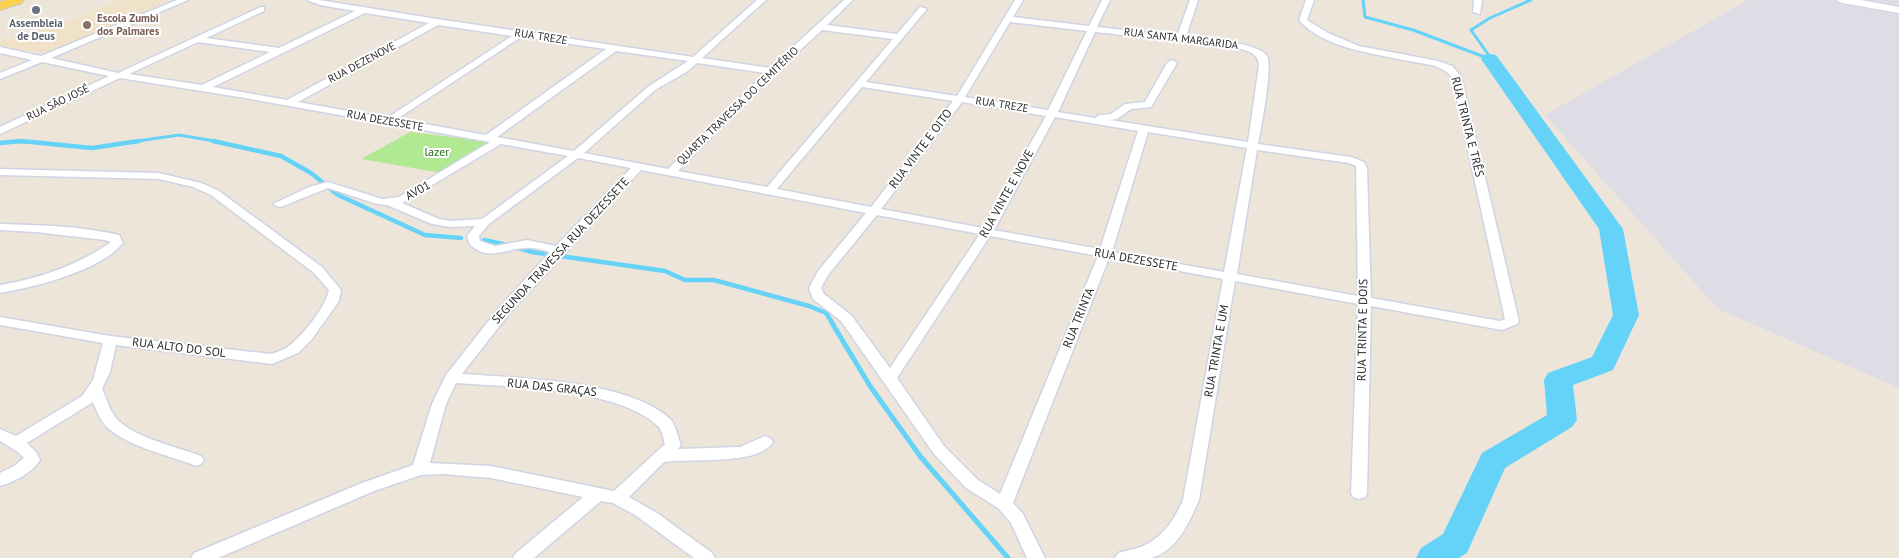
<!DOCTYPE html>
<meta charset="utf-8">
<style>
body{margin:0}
canvas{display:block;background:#ede5da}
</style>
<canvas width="1899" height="558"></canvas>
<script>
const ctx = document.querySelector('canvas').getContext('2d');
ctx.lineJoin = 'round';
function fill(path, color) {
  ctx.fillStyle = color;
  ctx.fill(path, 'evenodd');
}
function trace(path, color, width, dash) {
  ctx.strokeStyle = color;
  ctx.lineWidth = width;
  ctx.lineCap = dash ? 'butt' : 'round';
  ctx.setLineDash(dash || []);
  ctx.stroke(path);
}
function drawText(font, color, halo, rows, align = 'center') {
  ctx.font = font + ' "PT Sans",sans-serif';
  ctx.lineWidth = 4;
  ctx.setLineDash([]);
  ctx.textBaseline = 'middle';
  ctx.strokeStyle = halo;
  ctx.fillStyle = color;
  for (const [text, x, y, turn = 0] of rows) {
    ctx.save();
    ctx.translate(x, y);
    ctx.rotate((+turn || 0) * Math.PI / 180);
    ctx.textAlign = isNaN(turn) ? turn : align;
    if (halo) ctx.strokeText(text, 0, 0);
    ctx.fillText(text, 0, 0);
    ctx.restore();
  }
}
fill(new Path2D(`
 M 1748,0 L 1899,0 L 1899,388 L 1718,309 L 1545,115 Z`), '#dedce5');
fill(new Path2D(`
 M 120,0 L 169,0 L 133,18 L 50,53 L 0,47 L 0,41 L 73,20 Z`), '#f0e2c8');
fill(new Path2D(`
 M 410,132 L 493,142 L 442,173 L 361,159 Z`), '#b1e892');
trace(new Path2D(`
 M 1363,0 L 1365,17 L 1413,30 L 1490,59
 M 1490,57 L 1471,30 L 1490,18 L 1531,0
 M 8,142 L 33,142
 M 131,142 L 179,135 L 220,142`), '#65d3f8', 3);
trace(new Path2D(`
 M 213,141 L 281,156 L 311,173 L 338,195 L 425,235 L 461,238
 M 0,143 L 21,141 L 92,148 L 139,141
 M 484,240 L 507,245
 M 515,247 L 532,252 L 665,271 L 685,280 L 714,280 L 809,306 L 826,313 L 833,324`), '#65d3f8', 4.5);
trace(new Path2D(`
 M 832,323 L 870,386 L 920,456 L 1008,558`), '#65d3f8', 5);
fill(new Path2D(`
 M 1490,54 L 1496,55 L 1623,229 L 1639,315 L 1613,370 L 1573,385 L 1577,420 L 1572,427 L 1505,468 L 1467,553 L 1459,558 L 1416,558 L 1421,548 L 1443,534 L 1482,453 L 1547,415 L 1544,380 L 1548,373 L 1592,357 L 1613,315 L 1599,229 L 1481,59 L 1484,55 Z`), '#65d3f8');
const minor = new Path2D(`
 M 177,0 L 188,0 L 51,58 L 118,73 L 261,7 L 264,7 L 264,11 L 206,38 L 279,48 L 355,11 L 320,5 L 307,0 L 319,0 L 437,19 L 693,57 L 757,0 L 766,0 L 702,58 L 770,68 L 844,0 L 853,0 L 827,25 L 897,34 L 920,7 L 927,9 L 866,82 L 957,96 L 1015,0 L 1023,0 L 1013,17 L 1089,26 L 1102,0 L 1110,0 L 1097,27 L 1177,36 L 1190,0 L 1198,0 L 1186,37 C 1202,39 1259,42 1267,56 C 1273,67 1261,129 1258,144 L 1351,157 L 1364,162 L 1367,168 L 1371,298 L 1500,321 L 1505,319 L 1452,77 C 1441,64 1424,64 1409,61 C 1376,54 1322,48 1299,20 L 1306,0 L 1314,0 L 1307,20 L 1328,33 L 1359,46 L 1438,61 L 1452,66 L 1461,76 L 1519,321 L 1517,324 L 1502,330 L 1371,306 L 1367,493 L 1365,497 L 1359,499 L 1353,497 L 1351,493 L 1358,304 L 1235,281 L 1199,500 C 1189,523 1177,551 1151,558 C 1140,558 1126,558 1115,558 L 1118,553 C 1124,551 1131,550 1138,548 C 1161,540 1173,522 1183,500 L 1223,279 L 1109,258 L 1013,503 L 1023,514 L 1045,558 L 1027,558 L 1011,523 L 998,508 L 966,488 L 934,454 L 841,321 L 813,299 L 809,288 L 818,271 L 866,213 L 641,170 L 508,315 L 462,374 C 517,378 631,380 671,420 C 676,426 678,438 681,445 L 678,449 L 740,447 L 765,436 L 770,438 L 773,442 C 759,466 689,458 664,462 L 629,497 L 657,513 L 712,553 L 715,558 L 694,558 L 635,515 L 613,503 L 601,501 L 534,558 L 513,558 L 516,553 L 583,497 L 491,478 L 443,474 L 421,475 L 374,491 L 218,558 L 191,558 L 194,553 L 362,483 L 413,465 L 432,404 L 446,375 L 498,309 L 550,252 C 542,250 534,247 526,248 C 507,248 486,263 469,243 L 467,236 L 475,226 L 450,227 L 432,224 L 387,205 L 377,204 L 328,188 L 283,206 L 279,207 L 273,204 L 309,187 L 328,182 L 382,199 L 399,197 L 490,142 L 239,97 L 120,78 L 0,134 L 0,127 L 109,76 L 42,62 L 0,79 L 0,73 L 32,60 L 0,53 L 0,47 L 41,56 ZM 365,13 L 429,23 L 287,100 L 213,87 ZM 1010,22 L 1087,31 L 1048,110 L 965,97 ZM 438,25 L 512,36 L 387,118 L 298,102 ZM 822,30 L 893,39 L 767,187 L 678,171 L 775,73 ZM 1095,32 L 1235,47 C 1246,51 1258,52 1259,65 L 1248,142 L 1110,120 L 1117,119 L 1131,109 L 1151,107 L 1177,63 L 1172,60 L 1167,63 L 1145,102 L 1125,104 L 1111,114 L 1100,115 L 1095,118 L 1058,112 ZM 521,37 L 606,49 L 486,135 L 397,119 ZM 198,42 L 270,52 L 202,85 L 129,74 ZM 616,51 L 688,61 L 649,86 L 574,151 L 497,137 ZM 697,63 L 765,73 L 668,169 L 584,153 L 655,90 L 688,71 ZM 862,87 L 953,101 L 871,207 L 777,189 ZM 962,102 L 1046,116 L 983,228 L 881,209 ZM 1055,117 L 1138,131 L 1100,249 L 994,230 ZM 1148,132 L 1247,148 L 1224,272 L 1112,252 ZM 501,144 L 568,156 L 482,219 L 450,221 L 439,219 L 402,203 ZM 1257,150 L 1349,163 L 1356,166 L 1358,296 L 1237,274 ZM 578,158 L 631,168 L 556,246 L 527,240 L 495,246 L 480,241 L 479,236 L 489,224 ZM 877,215 L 980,234 L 890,368 L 851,315 L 824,294 L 821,288 L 828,275 ZM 990,236 L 1098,256 L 1000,494 L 978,480 L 944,446 L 897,378 ZM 456,383 C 510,387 618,388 658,426 C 662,430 663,438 665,444 L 614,491 L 491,466 L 430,463 L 446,404 Z
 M 1474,0 L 1482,0 L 1480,14 L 1473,12 Z
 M 0,169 L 159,173 L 201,183 L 219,191 L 322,267 L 341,290 L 339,301 L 312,339 L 298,353 L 272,364 L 116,345 L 110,372 L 102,389 C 107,399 109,410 116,418 C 132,437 177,447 201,456 L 204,460 L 201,464 L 196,466 L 191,464 C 166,455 129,446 109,429 C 101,422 97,412 93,402 L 27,443 L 36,452 L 40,460 C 32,473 14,482 0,486 L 0,473 L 14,466 L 24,458 L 18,452 L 0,441 L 0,429 L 16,436 L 82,396 L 93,380 L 103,343 L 0,325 L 0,317 L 110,336 L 271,354 C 277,352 284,350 289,346 C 303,335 325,308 329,290 L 314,273 L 211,195 L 193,187 L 159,179 L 0,175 Z
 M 0,224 C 39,225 81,226 119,235 L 123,243 C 100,271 35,287 0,293 L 0,285 C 40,278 77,266 111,242 L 105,240 L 35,232 L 0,230 Z`);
const secondary = new Path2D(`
 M 1836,0 L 1861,0 L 1899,7 L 1899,13 L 1842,3 Z`);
const primary = new Path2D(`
 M 5,0 L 23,0 L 22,3 L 0,10 L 0,2 Z`);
trace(minor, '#cfd4e4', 3);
trace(secondary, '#cfd4e4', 2);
trace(primary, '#c8c8c8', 2);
fill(minor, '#fff');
fill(secondary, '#fff');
fill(primary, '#fbd151');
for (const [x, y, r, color] of [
 [36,10,5,"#6b7280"],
 [87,25,5,"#8d6e63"]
]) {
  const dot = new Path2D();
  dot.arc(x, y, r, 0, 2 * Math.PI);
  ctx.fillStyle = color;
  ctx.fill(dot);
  trace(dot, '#fff', 2);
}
drawText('bold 11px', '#785e54', '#fff', [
 ["Escola Zumbi",97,19],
 ["dos Palmares",97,32]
], 'left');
drawText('bold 11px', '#5b616d', '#fff', [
 ["Assembleia",36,24],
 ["de Deus",36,37]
]);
drawText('11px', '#2a2a2a', '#fff', [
 ["RUA TREZE",541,37,9],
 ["RUA SANTA MARGARIDA",1181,39,7],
 ["RUA DEZENOVE",362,63,-28],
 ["RUA SÃO JOSÉ",58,103,-26],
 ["RUA TREZE",1002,105,9],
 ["QUARTA TRAVESSA DO CEMITÉRIO",738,106,-44],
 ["RUA DEZESSETE",385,121,10]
]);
drawText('12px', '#2a2a2a', '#fff', [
 ["RUA TRINTA E TRÊS",1467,127,76],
 ["RUA VINTE E OITO",921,149,-53],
 ["AV01",418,191,-29],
 ["RUA VINTE E NOVE",1007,194,-61],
 ["SEGUNDA TRAVESSA RUA DEZESSETE",561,251,-47],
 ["RUA DEZESSETE",1136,260,10],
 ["RUA TRINTA",1079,318,-68],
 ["RUA TRINTA E DOIS",1363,330,-89],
 ["RUA ALTO DO SOL",179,348,7],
 ["RUA TRINTA E UM",1217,351,-80],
 ["RUA DAS GRAÇAS",552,388,6]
]);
drawText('12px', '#286c14', '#fff', [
 ["lazer",437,153]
]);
</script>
